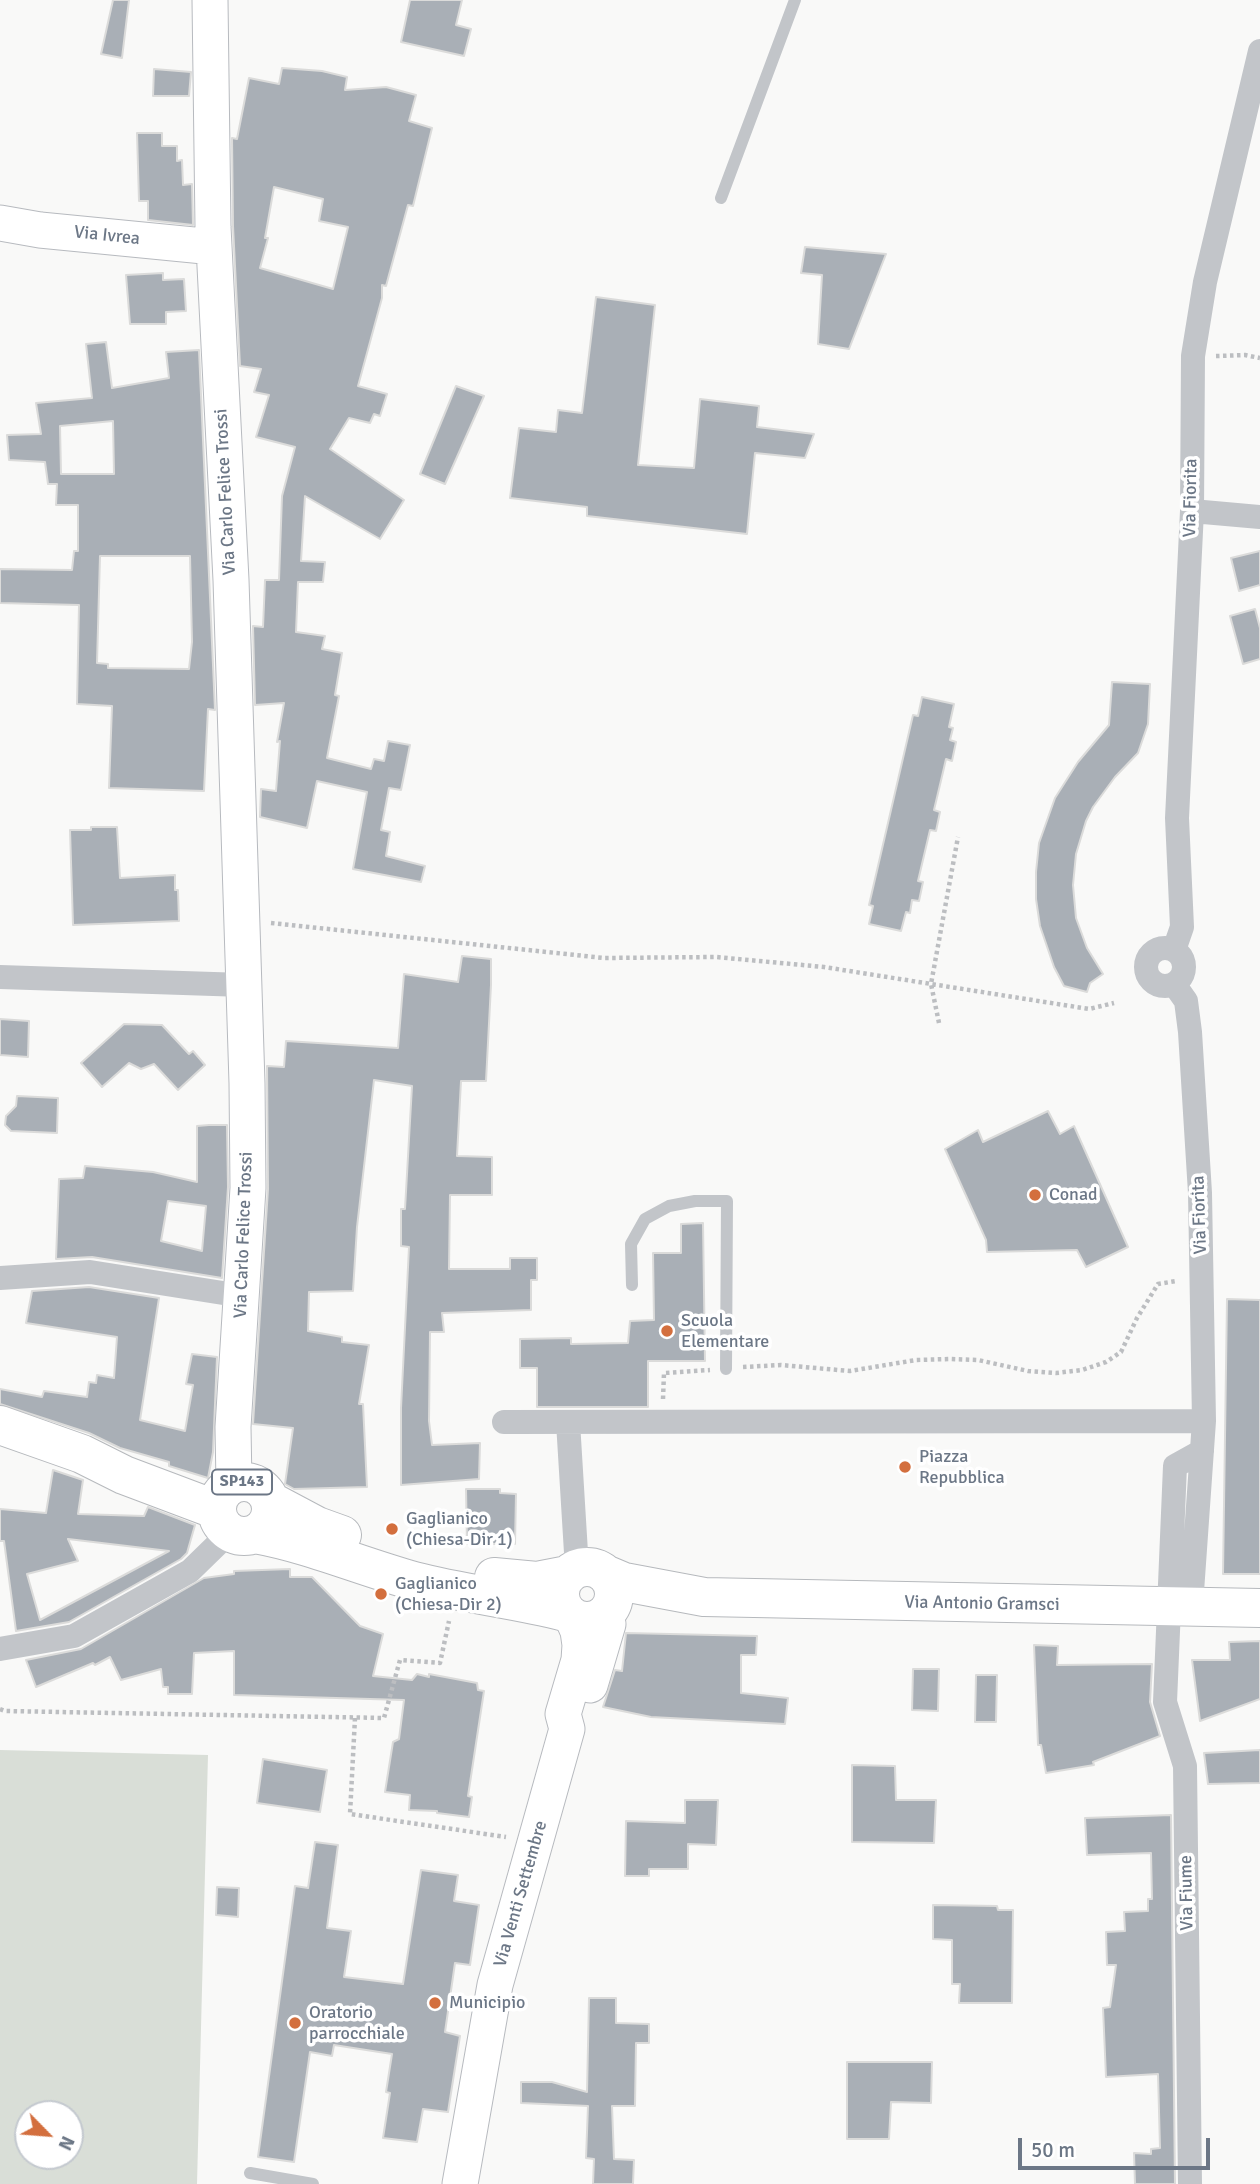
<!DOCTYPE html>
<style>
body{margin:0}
#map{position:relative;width:1260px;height:2184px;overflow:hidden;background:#f9f9f8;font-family:Signika,sans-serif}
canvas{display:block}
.north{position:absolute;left:14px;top:2100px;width:70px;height:70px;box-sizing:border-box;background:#fff;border:2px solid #c4c9cf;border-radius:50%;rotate:115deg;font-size:19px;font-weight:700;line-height:28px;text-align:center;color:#6c7786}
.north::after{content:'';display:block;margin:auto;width:24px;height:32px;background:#d36f3e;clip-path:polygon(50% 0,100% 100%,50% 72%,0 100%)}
.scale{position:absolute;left:1018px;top:2138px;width:192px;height:32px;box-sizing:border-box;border:4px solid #6c7786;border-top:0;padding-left:9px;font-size:21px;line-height:24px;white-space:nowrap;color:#6c7786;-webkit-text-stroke:5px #fff;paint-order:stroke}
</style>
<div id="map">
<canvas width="1260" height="2184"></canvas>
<div class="north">N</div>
<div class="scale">50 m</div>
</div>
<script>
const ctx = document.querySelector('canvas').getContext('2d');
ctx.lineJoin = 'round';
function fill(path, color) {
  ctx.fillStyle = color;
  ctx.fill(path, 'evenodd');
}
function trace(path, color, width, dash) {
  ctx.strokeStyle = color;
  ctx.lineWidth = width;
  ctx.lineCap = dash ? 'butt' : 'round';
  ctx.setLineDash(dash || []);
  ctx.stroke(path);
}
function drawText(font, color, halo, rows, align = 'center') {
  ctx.font = font + ' Signika,sans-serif';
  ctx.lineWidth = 7;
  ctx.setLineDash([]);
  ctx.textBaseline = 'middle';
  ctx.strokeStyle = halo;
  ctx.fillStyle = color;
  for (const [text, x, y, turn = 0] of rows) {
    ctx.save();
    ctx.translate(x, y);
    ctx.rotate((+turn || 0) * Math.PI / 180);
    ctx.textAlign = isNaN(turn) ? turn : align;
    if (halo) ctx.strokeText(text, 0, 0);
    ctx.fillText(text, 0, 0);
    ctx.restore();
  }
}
fill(new Path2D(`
 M 0,1750 L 208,1755 L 197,2184 L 0,2184 ZM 28,2114 L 70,2114 L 70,2156 L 28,2156 Z`), '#d9ded7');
const building = new Path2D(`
 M 113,0 L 129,0 L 122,58 L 101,54 Z
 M 410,0 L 462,0 L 456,25 L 471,29 L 464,56 L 401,42 Z
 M 282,68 L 322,71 L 347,77 L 345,90 L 386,87 L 416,95 L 409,121 L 432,128 L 413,206 L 408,205 L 386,286 L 382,285 L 382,298 L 358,386 L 387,394 L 380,416 L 374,414 L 370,423 L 349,418 L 330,449 L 404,500 L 380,539 L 305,496 L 301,561 L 325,562 L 323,582 L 298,582 L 296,632 L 325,636 L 322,649 L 342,653 L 335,695 L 339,696 L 327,758 L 371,769 L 374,759 L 384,761 L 388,741 L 410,745 L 401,790 L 389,788 L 381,830 L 390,832 L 386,856 L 425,866 L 421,882 L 353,869 L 367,792 L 317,781 L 307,828 L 260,817 L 261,789 L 276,791 L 280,741 L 277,742 L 284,703 L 255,705 L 253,626 L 263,627 L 265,580 L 279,580 L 282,496 L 295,447 L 256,437 L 269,395 L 254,392 L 261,369 L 240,366 L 233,226 L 232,138 L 237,139 L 249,78 L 279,84 ZM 274,187 L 323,199 L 319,221 L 348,227 L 333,289 L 260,268 L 268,238 L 265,238 Z
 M 154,69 L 191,72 L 189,96 L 153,96 Z
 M 137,133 L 162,133 L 162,146 L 177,146 L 177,161 L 182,160 L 183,185 L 192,184 L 193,225 L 148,220 L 148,201 L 139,201 Z
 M 805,247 L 886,254 L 849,349 L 818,344 L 822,275 L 801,273 Z
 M 163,273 L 163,280 L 184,279 L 186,311 L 166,312 L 166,324 L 130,324 L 126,275 Z
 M 596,297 L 655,305 L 638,465 L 694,468 L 700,399 L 759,406 L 757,427 L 814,434 L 805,458 L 755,453 L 747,534 L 587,516 L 587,507 L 510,498 L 519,428 L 556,432 L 558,410 L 582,413 Z
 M 106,342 L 112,388 L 169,378 L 166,352 L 199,350 L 215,710 L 208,709 L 204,791 L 109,788 L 112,706 L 77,704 L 79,605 L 0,603 L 0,569 L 72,570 L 74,551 L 78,551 L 78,505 L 56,505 L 57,484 L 48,484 L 45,462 L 9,460 L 7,435 L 41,434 L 36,403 L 92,398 L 86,344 ZM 113,421 L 114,474 L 61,474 L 60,426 ZM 100,556 L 190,556 L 192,642 L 189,669 L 108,668 L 108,664 L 97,663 Z
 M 456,386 L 484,396 L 445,484 L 420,474 Z
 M 1260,551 L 1260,585 L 1239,591 L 1231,558 Z
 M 1255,609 L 1260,628 L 1260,659 L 1243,664 L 1230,616 Z
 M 1112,682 L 1150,684 L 1148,724 L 1138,753 L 1115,777 L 1093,807 L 1086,821 L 1076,854 L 1073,885 L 1076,918 L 1087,948 L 1103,974 L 1090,983 L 1087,992 L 1064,986 L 1054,967 L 1040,926 L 1036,899 L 1036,872 L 1039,843 L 1055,798 L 1078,762 L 1109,725 Z
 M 922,697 L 954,704 L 949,727 L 953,728 L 950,740 L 956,742 L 952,761 L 946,759 L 943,772 L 934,810 L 940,812 L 936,831 L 930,830 L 918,881 L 923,882 L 919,901 L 912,900 L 910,913 L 906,912 L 901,931 L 869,924 L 873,906 L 869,905 L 913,715 L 918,716 Z
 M 91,827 L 117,827 L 120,878 L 175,875 L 175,890 L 178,890 L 179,921 L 73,925 L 70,830 L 91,830 Z
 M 462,956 L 491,959 L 491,985 L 486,1081 L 461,1081 L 457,1156 L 492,1157 L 492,1195 L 450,1195 L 449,1269 L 510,1269 L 510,1258 L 537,1258 L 537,1280 L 531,1280 L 531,1310 L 442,1313 L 444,1332 L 430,1332 L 429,1421 L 432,1445 L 480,1443 L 479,1479 L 401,1485 L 401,1408 L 409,1247 L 401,1246 L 401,1209 L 405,1209 L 412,1086 L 374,1080 L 357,1227 L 353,1291 L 309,1292 L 308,1331 L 342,1337 L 342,1342 L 369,1345 L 359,1404 L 363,1404 L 367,1487 L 294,1489 L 285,1484 L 293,1428 L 253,1424 L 268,1189 L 267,1066 L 284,1067 L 286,1041 L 398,1048 L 404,974 L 458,982 Z
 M 0,1019 L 29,1021 L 28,1057 L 0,1055 Z
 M 124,1024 L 162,1025 L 189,1054 L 193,1051 L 205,1065 L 178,1090 L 154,1064 L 141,1069 L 129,1063 L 102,1087 L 81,1063 Z
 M 17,1096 L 58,1098 L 57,1133 L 11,1131 L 5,1125 L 6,1116 L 16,1106 Z
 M 1048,1111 L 1060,1134 L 1074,1126 L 1128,1247 L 1086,1267 L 1077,1250 L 987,1252 L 986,1240 L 945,1149 L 978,1130 L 983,1142 Z
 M 209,1125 L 227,1125 L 228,1187 L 222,1278 L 92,1257 L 56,1259 L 59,1179 L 83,1178 L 85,1166 L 153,1172 L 197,1182 L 197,1126 ZM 168,1201 L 206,1206 L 202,1251 L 161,1241 Z
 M 703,1223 L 705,1361 L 648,1361 L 648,1407 L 537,1407 L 537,1368 L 520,1368 L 520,1339 L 571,1338 L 571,1344 L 628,1343 L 630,1321 L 654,1320 L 653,1253 L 681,1253 L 681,1224 Z
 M 89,1287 L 159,1298 L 140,1420 L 185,1431 L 193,1385 L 186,1384 L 192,1354 L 217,1357 L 213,1452 L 208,1478 L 169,1466 L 169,1462 L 120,1448 L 89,1433 L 0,1404 L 0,1389 L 42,1397 L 44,1391 L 87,1397 L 89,1382 L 96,1383 L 97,1375 L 114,1378 L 117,1337 L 26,1323 L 32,1291 Z
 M 1227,1299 L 1260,1300 L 1260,1574 L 1223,1574 Z
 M 53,1470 L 83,1480 L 78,1514 L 144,1516 L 148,1507 L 195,1525 L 187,1553 L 181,1559 L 69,1622 L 16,1631 L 4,1541 L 0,1541 L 0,1509 L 46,1513 ZM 68,1539 L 169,1551 L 40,1620 L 27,1574 L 78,1561 Z
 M 466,1489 L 500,1489 L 500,1493 L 516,1494 L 515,1544 L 467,1544 Z
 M 290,1569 L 290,1577 L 312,1577 L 360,1626 L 383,1634 L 373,1676 L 412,1680 L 417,1674 L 429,1677 L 429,1674 L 477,1683 L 478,1690 L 484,1691 L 468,1796 L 472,1797 L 469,1817 L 437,1813 L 437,1811 L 409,1810 L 410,1795 L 385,1792 L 393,1742 L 399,1739 L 404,1700 L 234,1695 L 234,1651 L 194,1653 L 192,1694 L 168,1694 L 168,1687 L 163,1687 L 161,1669 L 121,1680 L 110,1657 L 95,1665 L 93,1663 L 36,1687 L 26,1660 L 81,1649 L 204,1578 L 234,1574 L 234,1571 Z
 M 626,1633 L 757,1636 L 756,1655 L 741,1655 L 741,1693 L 788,1698 L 785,1724 L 651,1717 L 603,1707 L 615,1670 L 622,1671 Z
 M 1260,1641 L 1260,1699 L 1200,1721 L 1192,1660 L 1230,1660 L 1229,1642 Z
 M 1034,1645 L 1058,1646 L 1057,1665 L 1152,1664 L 1150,1702 L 1160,1736 L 1093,1762 L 1094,1765 L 1046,1773 L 1041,1745 L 1038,1745 Z
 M 913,1669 L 939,1669 L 938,1711 L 912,1710 Z
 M 976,1675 L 997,1675 L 996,1722 L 975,1722 Z
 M 1260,1750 L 1260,1783 L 1208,1784 L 1204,1753 Z
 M 263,1759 L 327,1770 L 320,1812 L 257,1803 Z
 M 852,1765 L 895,1766 L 896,1800 L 936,1800 L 934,1843 L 852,1842 Z
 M 685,1800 L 718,1800 L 716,1845 L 688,1844 L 688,1869 L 649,1869 L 649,1876 L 625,1876 L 626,1821 L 685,1823 Z
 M 1171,1815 L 1175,2184 L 1135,2184 L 1134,2153 L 1151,2154 L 1151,2149 L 1160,2148 L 1158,2074 L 1106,2077 L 1103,2008 L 1110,2007 L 1116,1965 L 1107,1965 L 1106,1932 L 1125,1931 L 1124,1912 L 1148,1911 L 1148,1899 L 1152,1899 L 1151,1853 L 1087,1855 L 1085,1818 Z
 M 315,1842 L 338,1845 L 327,1928 L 351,1931 L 344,1977 L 403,1984 L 421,1870 L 458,1875 L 454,1901 L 479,1905 L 470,1965 L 455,1963 L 445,2032 L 460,2036 L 448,2112 L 423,2109 L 417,2142 L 383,2138 L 390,2093 L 386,2092 L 392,2054 L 334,2045 L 332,2056 L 310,2052 L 294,2162 L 258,2157 L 295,1886 L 308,1888 Z
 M 217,1887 L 239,1888 L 238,1917 L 216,1915 Z
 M 933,1905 L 997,1906 L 998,1910 L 1013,1910 L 1012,2003 L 959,2003 L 960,1984 L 952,1984 L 952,1940 L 933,1939 Z
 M 589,1998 L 616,1998 L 616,2023 L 649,2024 L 649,2043 L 636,2043 L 635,2106 L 612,2106 L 614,2159 L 634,2160 L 633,2184 L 593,2184 L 594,2159 L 586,2158 L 588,2106 L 521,2103 L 521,2082 L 552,2082 L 587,2092 Z
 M 847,2062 L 932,2062 L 931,2103 L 891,2102 L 889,2139 L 847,2139 Z`);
fill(building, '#a9afb6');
trace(building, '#dbdbda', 2);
const secondary = new Path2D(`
 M 210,0 L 213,227 L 231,580 L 247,1083 L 248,1188 L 233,1427 L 234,1484
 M 0,223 L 40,230 L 214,247
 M 590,1685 L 608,1624 L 605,1614
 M 460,2184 L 495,1985 L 567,1729 L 563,1714 L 579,1660 L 580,1645 L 578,1631 L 572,1617`);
const primary = new Path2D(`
 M 0,1425 L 82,1454 L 124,1475 L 217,1510
 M217 1509a27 27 0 1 1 54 0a27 27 0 1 1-54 0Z
 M 270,1501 L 317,1526 L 342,1535
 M 255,1534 C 310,1544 360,1566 414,1581 C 464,1594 515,1599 565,1612
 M560 1594a27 27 0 1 1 54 0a27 27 0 1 1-54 0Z
 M 605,1574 L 624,1582 L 704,1597 L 1260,1608
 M 494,1577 L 537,1581 L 568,1575`);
trace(secondary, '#b7babf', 37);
trace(primary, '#b6b9bd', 40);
trace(new Path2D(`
 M 1216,356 L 1245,355 L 1260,358
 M 271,923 L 604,958 L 716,957 L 824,967 L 1089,1009 L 1114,1003
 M 939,1023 L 931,984 L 958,837
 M 743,1367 L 781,1365 L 850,1371 L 916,1360 L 950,1359 L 978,1360 L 1028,1371 L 1056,1373 L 1082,1370 L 1106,1362 L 1121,1352 L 1137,1318 L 1158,1284 L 1176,1281
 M 663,1399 L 664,1373 L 710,1370
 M 0,1709 L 5,1711 L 384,1718 L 400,1660 L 440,1663 L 449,1621
 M 355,1718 L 350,1814 L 506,1837`), '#bcbec1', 4.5, [3.5, 3.5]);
trace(new Path2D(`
 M 721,198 L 795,0
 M 632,1285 L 631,1244 L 645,1219 L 669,1206 L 695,1201 L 727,1201 L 726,1369
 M 250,2173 L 313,2184`), '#c2c5c9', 12);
trace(new Path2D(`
 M 1192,511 L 1260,517
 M1146 967a19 19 0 1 1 38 0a19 19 0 1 1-38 0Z
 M 1174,950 L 1182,927 L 1177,818 L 1192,511 L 1193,356 L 1205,282 L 1260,51
 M 0,977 L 244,985
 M 1174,984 L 1186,1001 L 1190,1032 L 1200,1193 L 1204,1421 L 1191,1606
 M 0,1278 L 90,1272 L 242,1296
 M 504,1422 L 1204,1421
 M 568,1422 L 577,1569
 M 0,1649 L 74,1636 L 190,1571 L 230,1532
 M 1190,2184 L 1185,1766 L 1165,1702 L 1175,1466 L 1202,1451`), '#c2c5c9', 24);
trace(secondary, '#fff', 35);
trace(primary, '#fff', 38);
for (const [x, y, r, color] of [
 [1035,1195,7,"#d36f3e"],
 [667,1331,7,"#d36f3e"],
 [905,1467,7,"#d36f3e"],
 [392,1529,7,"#d36f3e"],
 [381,1594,7,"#d36f3e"],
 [435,2003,7,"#d36f3e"],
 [295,2023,7,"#d36f3e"]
]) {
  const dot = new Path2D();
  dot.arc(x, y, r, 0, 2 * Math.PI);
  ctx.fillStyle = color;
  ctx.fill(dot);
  trace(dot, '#fff', 2.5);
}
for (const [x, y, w] of [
 [242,1482,60]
]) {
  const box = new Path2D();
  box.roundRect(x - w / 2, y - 12.5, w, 25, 5);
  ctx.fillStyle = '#fff';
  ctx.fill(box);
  trace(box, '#6c7786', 2);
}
drawText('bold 16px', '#6c7786', null, [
 ["SP143",242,1482]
]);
drawText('18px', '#6c7786', '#fff', [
 ["Via Ivrea",107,236,6],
 ["Via Carlo Felice Trossi",226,492,-93],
 ["Via Fiorita",1191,498,-89],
 ["Via Fiorita",1200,1215,-92],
 ["Via Carlo Felice Trossi",244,1235,-88],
 ["Via Antonio Gramsci",982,1604,1],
 ["Via Fiume",1187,1893,-91],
 ["Via Venti Settembre",521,1894,-74]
]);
drawText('18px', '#6c7786', '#fff', [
 ["Conad",1049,1195],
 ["Scuola",681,1321],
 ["Elementare",681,1342],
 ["Piazza",919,1457],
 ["Repubblica",919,1478],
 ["Gaglianico",406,1519],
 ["(Chiesa-Dir 1)",406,1540],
 ["Gaglianico",395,1584],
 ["(Chiesa-Dir 2)",395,1605],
 ["Municipio",449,2003],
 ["Oratorio",309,2013],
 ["parrocchiale",309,2034]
], 'left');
</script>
